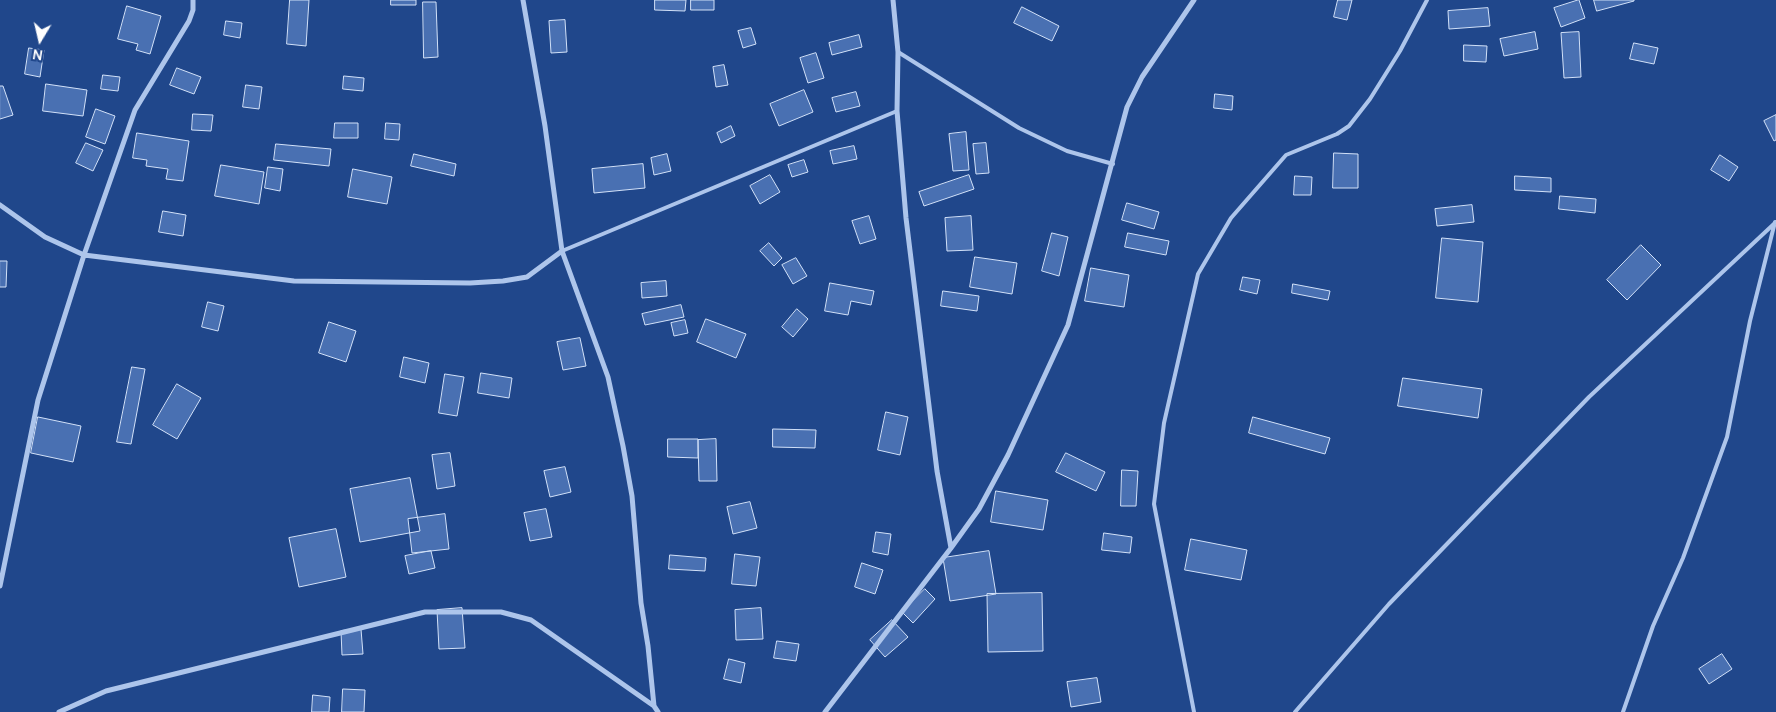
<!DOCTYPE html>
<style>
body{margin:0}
#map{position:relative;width:1776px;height:712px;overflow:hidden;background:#20478b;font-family:Manrope,sans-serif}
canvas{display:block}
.north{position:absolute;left:15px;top:15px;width:50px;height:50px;-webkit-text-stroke:4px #20478b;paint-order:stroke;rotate:189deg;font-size:14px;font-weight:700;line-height:20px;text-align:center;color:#fff}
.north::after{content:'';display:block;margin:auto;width:18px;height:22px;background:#fff;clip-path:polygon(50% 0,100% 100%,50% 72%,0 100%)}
</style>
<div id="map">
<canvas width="1776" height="712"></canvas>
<div class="north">N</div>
</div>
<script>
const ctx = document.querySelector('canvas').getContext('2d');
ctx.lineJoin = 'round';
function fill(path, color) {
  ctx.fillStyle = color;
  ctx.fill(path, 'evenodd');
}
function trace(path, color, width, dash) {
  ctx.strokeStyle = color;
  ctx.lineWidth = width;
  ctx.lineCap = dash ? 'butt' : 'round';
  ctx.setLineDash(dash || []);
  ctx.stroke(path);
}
const building = new Path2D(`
 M 290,0 L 309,0 L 306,46 L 287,44 Z
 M 391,0 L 416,0 L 416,5 L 391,5 Z
 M 655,0 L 686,0 L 685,11 L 655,10 Z
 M 691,0 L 714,0 L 714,10 L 691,10 Z
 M 1338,0 L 1352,0 L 1347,20 L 1334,17 Z
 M 1579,0 L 1585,18 L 1561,27 L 1554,8 Z
 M 1594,0 L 1634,0 L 1634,1 L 1597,11 Z
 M 423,2 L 436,2 L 438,57 L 424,58 Z
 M 127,6 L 161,16 L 150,54 L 136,50 L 138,44 L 118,39 Z
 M 1022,7 L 1059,26 L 1052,41 L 1014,23 Z
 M 1488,8 L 1490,26 L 1449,29 L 1448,11 Z
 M 565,20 L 567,52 L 551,53 L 549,21 Z
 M 226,21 L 242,23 L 240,38 L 224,35 Z
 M 751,28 L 756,44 L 743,48 L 738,31 Z
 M 1535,32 L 1538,49 L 1504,56 L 1500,39 Z
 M 1579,32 L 1581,77 L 1564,78 L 1561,33 Z
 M 859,35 L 862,47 L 832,55 L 829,43 Z
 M 1634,43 L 1658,48 L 1654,64 L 1630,59 Z
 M 1464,45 L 1487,46 L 1486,62 L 1464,61 Z
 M 29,48 L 44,50 L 40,77 L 25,74 Z
 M 816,53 L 824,78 L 808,83 L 800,58 Z
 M 724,65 L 728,85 L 716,87 L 713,67 Z
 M 177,68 L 201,77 L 194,94 L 170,85 Z
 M 103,75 L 120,77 L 118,91 L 101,89 Z
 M 344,76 L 364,78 L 363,91 L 343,89 Z
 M 46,84 L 87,90 L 83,116 L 43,111 Z
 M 246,85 L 262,87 L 259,109 L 243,107 Z
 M 0,86 L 3,86 L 13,115 L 0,119 Z
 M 804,90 L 813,112 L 779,126 L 770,104 Z
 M 856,92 L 860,106 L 836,112 L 832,98 Z
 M 1215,94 L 1233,96 L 1232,110 L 1214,108 Z
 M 96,109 L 115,116 L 105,144 L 86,137 Z
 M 193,114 L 213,115 L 211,131 L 192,130 Z
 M 1776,115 L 1776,140 L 1774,141 L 1764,121 Z
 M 335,123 L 358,123 L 358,138 L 334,138 Z
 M 386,123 L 400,124 L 399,140 L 385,139 Z
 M 731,126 L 735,136 L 721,143 L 717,133 Z
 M 966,132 L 969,170 L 953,171 L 949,134 Z
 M 137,133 L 189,141 L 183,181 L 166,179 L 168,169 L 146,166 L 147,160 L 133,158 Z
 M 86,143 L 103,150 L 93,171 L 76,163 Z
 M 986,143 L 989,173 L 976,174 L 973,144 Z
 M 276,144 L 331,149 L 329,166 L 274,160 Z
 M 854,146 L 857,159 L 833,164 L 830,151 Z
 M 1334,153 L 1358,154 L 1358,188 L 1333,188 Z
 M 414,154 L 456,164 L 454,176 L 411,166 Z
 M 667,154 L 671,171 L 654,175 L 651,158 Z
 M 1720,155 L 1738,167 L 1729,181 L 1711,170 Z
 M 804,160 L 808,172 L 792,177 L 788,165 Z
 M 643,164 L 645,188 L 594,193 L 592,169 Z
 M 221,165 L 264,172 L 259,204 L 215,196 Z
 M 268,167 L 283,169 L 280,191 L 265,188 Z
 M 353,169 L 392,177 L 387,204 L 348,197 Z
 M 770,175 L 780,192 L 760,204 L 750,186 Z
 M 969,175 L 974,189 L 924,206 L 919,192 Z
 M 1295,176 L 1312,177 L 1311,195 L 1294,195 Z
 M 1515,176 L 1551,178 L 1551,192 L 1515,190 Z
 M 1560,196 L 1596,199 L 1595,213 L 1559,209 Z
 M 1127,203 L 1159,212 L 1154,229 L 1122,220 Z
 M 1472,205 L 1474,222 L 1437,226 L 1435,209 Z
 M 163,211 L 186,215 L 183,236 L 159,232 Z
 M 869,216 L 876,239 L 860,244 L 852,221 Z
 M 971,216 L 973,250 L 947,251 L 945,218 Z
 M 1052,233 L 1068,237 L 1059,276 L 1042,271 Z
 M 1128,233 L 1169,241 L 1166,255 L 1125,247 Z
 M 1442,238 L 1483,242 L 1478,302 L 1436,298 Z
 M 769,243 L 782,258 L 774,266 L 760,251 Z
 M 1641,245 L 1661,265 L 1627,300 L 1607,280 Z
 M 975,257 L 1017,263 L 1012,294 L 970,287 Z
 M 796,258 L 807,276 L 793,284 L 782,265 Z
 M 0,261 L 7,261 L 6,287 L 0,287 Z
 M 1091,268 L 1129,275 L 1124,307 L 1085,301 Z
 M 1243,277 L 1260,280 L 1257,294 L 1240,290 Z
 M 666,281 L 667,296 L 642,298 L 641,283 Z
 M 830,283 L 874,291 L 871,305 L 851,301 L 848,315 L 825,311 Z
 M 1293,284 L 1330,291 L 1328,300 L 1292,293 Z
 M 943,291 L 979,296 L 977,311 L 941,306 Z
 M 208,302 L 224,306 L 218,331 L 202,327 Z
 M 681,305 L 684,317 L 645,325 L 642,314 Z
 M 797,309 L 808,319 L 793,337 L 782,327 Z
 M 706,319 L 746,334 L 736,358 L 697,342 Z
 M 685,320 L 688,333 L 674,336 L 671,323 Z
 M 329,322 L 356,331 L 346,362 L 319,353 Z
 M 580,338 L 586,366 L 563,370 L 557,342 Z
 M 404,357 L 429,363 L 425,383 L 400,377 Z
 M 132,367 L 145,369 L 131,444 L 117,442 Z
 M 481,373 L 512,378 L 509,398 L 478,393 Z
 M 445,374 L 464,377 L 457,416 L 439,413 Z
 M 1403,378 L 1482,389 L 1478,418 L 1398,406 Z
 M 177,384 L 201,398 L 177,439 L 153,425 Z
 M 886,412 L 908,417 L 900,455 L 878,450 Z
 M 38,417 L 81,426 L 73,462 L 31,453 Z
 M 1253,417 L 1330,438 L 1325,454 L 1249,433 Z
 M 773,429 L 816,430 L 815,448 L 773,447 Z
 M 668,439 L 698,439 L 698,458 L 668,457 Z
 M 716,439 L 717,481 L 699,481 L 698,440 Z
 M 450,453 L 455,486 L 437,489 L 432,455 Z
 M 1066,453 L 1105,472 L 1096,491 L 1056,472 Z
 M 565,467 L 571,492 L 550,497 L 544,471 Z
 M 1122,470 L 1138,471 L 1136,506 L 1121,506 Z
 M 410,478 L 420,531 L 360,542 L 350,489 Z
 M 996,491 L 1048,500 L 1043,530 L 991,522 Z
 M 750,502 L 757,528 L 733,534 L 727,507 Z
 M 546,509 L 552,537 L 530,541 L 524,513 Z
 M 445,514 L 449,549 L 412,553 L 408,519 Z
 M 336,529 L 346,577 L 299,587 L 289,538 Z
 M 876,532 L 891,534 L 888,555 L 873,552 Z
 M 1104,533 L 1132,537 L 1130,553 L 1102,550 Z
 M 1191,539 L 1247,550 L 1241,580 L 1185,570 Z
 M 431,551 L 435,568 L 409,574 L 405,556 Z
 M 989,551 L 996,594 L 950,601 L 943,558 Z
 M 735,554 L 760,557 L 756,586 L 732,584 Z
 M 670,555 L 706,558 L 705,571 L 669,569 Z
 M 862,563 L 883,570 L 875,594 L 855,587 Z
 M 925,589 L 935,599 L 913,623 L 902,612 Z
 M 1042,593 L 1043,651 L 988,652 L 987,594 Z
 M 462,608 L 465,648 L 439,649 L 437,610 Z
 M 761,608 L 763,639 L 736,640 L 735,610 Z
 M 892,620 L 908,637 L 885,657 L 870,640 Z
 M 361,629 L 363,654 L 342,655 L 341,631 Z
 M 777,641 L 799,644 L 796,661 L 774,658 Z
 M 1722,654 L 1732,669 L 1709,684 L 1699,669 Z
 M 729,659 L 745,663 L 741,683 L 724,679 Z
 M 1097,678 L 1101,702 L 1071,707 L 1067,682 Z
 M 343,689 L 365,690 L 364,712 L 342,712 Z
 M 313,695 L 330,697 L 329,712 L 312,712 Z`);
fill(building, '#4970b2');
trace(building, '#d2e1f8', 1);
trace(new Path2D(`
 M 898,52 L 1019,128 L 1067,151 L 1113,164
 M 562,251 L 897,111
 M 1194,712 L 1154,504 L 1164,423 L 1198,274 L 1231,218 L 1286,155 L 1337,134 L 1349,126 L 1370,99 L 1400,51 L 1427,0
 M 1295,712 L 1389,604 L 1589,397 L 1776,222
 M 1623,712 L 1653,626 L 1683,558 L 1727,437 L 1750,321 L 1775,222`), '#adc5eb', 4);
trace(new Path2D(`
 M 523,0 L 545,126 L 562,251 L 608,377 L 623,446 L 632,496 L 641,603 L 648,646 L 654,706 L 658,712
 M 893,0 L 898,52 L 897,111 L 906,218 L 937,471 L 951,548
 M 0,205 L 45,237 L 84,255 L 294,281 L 470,283 L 503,281 L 527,277 L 562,251
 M 0,586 L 38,400 L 84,255 L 135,110 L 189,21 L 193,10 L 193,0
 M 59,712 L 106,691 L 425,612 L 501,612 L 531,620 L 654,706
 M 825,712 L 951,548 L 979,509 L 1008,455 L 1068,325 L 1127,107 L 1142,77 L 1194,0`), '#adc5eb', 5);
</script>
